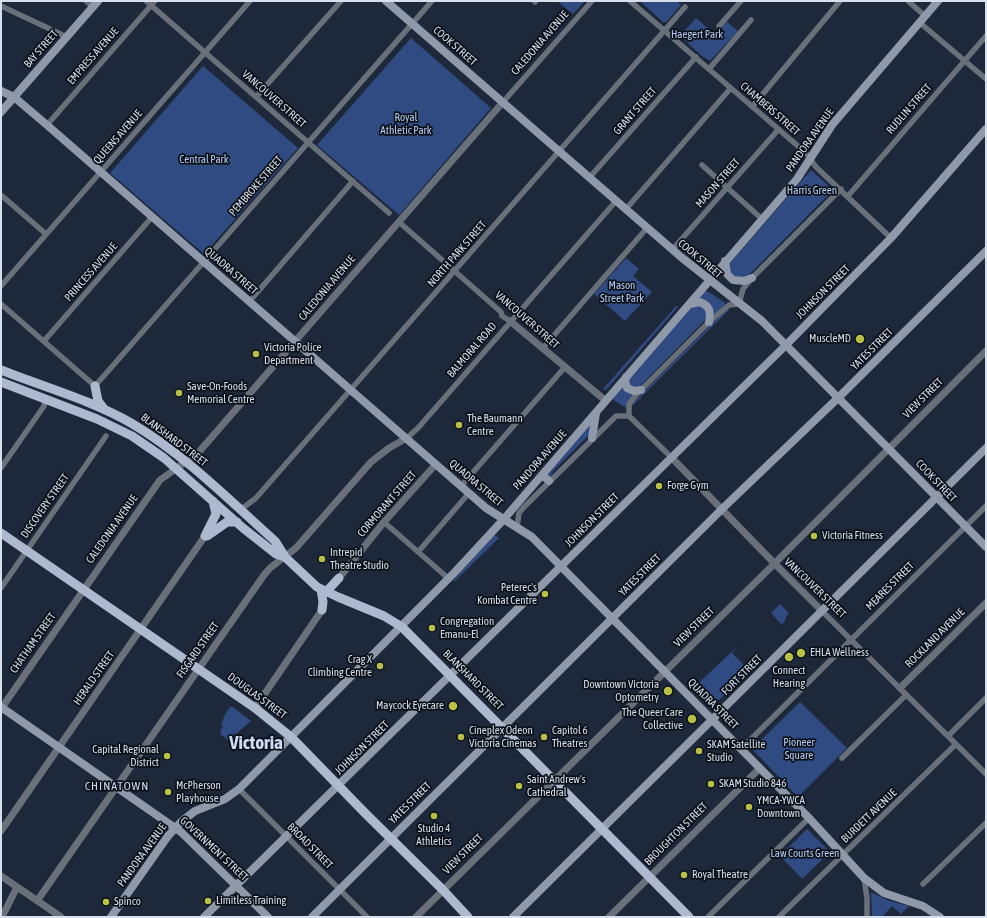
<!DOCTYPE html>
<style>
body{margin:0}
#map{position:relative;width:987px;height:918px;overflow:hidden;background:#1d283b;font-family:"Asap Condensed",sans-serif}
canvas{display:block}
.frame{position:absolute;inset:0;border:2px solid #d8dfec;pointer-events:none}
</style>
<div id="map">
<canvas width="987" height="918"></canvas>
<div class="frame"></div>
</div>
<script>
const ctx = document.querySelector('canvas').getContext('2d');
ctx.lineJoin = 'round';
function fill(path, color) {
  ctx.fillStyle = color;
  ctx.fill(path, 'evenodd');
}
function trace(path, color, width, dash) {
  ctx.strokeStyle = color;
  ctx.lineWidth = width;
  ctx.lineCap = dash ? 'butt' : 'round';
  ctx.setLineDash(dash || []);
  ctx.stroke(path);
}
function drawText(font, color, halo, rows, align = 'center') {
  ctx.font = font + ' "Asap Condensed",sans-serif';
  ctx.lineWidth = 3.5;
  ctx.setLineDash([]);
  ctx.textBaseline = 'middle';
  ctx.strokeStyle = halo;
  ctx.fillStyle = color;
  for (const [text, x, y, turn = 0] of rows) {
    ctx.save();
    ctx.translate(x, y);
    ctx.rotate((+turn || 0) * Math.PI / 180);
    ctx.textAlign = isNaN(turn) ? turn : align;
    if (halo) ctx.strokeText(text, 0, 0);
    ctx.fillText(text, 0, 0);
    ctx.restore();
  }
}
fill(new Path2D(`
 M 557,1 L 585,1 L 573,14 Z
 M 644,1 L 677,1 L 681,5 L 666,22 L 663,22 L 642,3 Z
 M 696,18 L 711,31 L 708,34 L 710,35 L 718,31 L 721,33 L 723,31 L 722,26 L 726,21 L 738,31 L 710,61 L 702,56 L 680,36 Z
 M 411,38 L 491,108 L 399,215 L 317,145 Z
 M 203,66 L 298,148 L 204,254 L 110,173 Z
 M 811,170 L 831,188 L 831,192 L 748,276 L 745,278 L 733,278 L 728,267 L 730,263 Z
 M 626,258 L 639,269 L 633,276 L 652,292 L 625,321 L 594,294 Z
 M 705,291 L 709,292 L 725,303 L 725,305 L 714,315 L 698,299 Z
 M 698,304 L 707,311 L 705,320 L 638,388 L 630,387 L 628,381 L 692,306 Z
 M 676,306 L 678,307 L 606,390 L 603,389 Z
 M 727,309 L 729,310 L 631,407 L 633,403 Z
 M 623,385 L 634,394 L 627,403 L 626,408 L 612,399 Z
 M 593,421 L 589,435 L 553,471 L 551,476 L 548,477 L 546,475 Z
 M 494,535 L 499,538 L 455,581 L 454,580 Z
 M 780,604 L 789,613 L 785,618 L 786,619 L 782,625 L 771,613 Z
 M 738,646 L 732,653 L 749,670 L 711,708 L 692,689 Z
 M 800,702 L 847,748 L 798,797 L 752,749 Z
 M 230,707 L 233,707 L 251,721 L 236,734 L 233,732 L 235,735 L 228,740 L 220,734 L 222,727 L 225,727 L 221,725 L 225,714 Z
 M 807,829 L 830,852 L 802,879 L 780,856 Z
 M 871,892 L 887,900 L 909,906 L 901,914 L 892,906 L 882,917 L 872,917 Z`), '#304b81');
trace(new Path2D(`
 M 86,1 L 93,7
 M 146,1 L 389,213
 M 630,1 L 806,153 L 816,167 L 891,238
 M 908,1 L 925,16
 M 535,2 L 535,1
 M 1,6 L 67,37
 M 919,22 L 986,79
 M 719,26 L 741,1
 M 709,69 L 751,20
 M 256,97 L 341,1
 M 503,102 L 592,1
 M 752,107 L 840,1
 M 47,125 L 155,1
 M 702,165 L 762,219
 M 589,178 L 696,57
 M 1,195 L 46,234
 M 848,196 L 986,36
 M 626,209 L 730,89
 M 399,222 L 501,312 L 502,316 L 510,321
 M 672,250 L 778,130
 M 1,286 L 250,1
 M 249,302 L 353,181
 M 1,304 L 95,386 L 432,1
 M 44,341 L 152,217
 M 543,348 L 647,228
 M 629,416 L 629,404 L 637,394 L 709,322 L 729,305 L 739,304 L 743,289 L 752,278 L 841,189
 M 407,438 L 418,428 L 616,201
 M 1,468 L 44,406 L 46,399
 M 461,486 L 565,367
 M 240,510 L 256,498 L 685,7
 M 384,522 L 449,579
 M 517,527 L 519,513 L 523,508 L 616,416 L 629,416 L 671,457
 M 418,552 L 469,493
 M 1,588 L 106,436
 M 822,611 L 986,774
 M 948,736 L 986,698
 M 741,749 L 986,506
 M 842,758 L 906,695
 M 239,789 L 367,917
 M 864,878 L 867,898 L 867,917
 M 923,884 L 986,823
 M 708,917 L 809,818
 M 779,917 L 956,744`), '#6a707a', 5.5);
trace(new Path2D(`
 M 510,321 L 606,401
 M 671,457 L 774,563 L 822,611
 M 339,578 L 384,522 L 436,464
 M 900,688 L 986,603
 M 255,708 L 322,610
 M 1,709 L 160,480 L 198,453 L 503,102
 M 1,831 L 205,536
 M 1,876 L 61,917
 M 37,901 L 264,575 L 270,568 L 296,548 L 371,462 L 389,448 L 407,438
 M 2,917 L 17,887
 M 416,917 L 766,572 L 986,351
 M 609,917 L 760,768`), '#6a707a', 7);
trace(new Path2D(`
 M 386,1 L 681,257 L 762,321 L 986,547
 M 1,91 L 14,97 L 47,125 L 486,508 L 532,537 L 809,818 L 864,878 L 884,893 L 923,906 L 940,917
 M 1,112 L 98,1
 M 725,261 L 727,274 L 733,280 L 744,281 L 752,278
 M 690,304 L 700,302 C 710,306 711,312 709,322
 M 626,377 L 625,381 L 627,388 L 634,391 L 641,390
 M 592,438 L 596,413
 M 542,475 L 549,481
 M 1,707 L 181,832 L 268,917
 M 111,917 L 168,836 L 181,822 L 195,811 L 225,799 L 239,789 L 455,572 L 504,519 L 797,179 L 832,125 L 938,1
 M 204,917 L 786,345 L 891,238 L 986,129
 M 312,917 L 722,509 L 838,398 L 986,251
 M 513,917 L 986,448`), '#9099a9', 8);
trace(new Path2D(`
 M 1,370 C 44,387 91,400 131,423 C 184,454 229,500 275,541 L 285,557
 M 1,382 L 97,419 L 132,436 L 164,458 L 243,528 L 276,554 L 285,557 L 317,587 L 338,597 L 384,616 L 402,627 L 689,917
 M 95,386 L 98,401 L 105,410
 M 1,533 L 255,708 L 291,737 L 365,813 L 443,890 L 468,917
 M 205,536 L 216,514 L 213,501
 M 207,536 L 227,522 L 237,522
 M 321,589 L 323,602 L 322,610
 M 326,592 L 339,578`), '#adb9ce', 9);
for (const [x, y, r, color] of [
 [860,339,5,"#b9c046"],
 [256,354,4,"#b9c046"],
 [179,393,4,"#b9c046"],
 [459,425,4,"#b9c046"],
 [659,486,4,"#b9c046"],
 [814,536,4,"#b9c046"],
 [322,559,4,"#b9c046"],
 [545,594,4,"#b9c046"],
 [432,628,4,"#b9c046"],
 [801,653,5,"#b9c046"],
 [789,657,5,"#b9c046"],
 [380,666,4,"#b9c046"],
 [668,691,5,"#b9c046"],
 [453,706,5,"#b9c046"],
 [692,719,5,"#b9c046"],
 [461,737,4,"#b9c046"],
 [544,737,4,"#b9c046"],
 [699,751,4,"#b9c046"],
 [167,756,4,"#b9c046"],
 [711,784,4,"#b9c046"],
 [519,786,4,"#b9c046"],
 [168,792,4,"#b9c046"],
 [749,807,4,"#b9c046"],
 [434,816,4,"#b9c046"],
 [684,875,4,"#b9c046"],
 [208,901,4,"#b9c046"],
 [106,902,4,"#b9c046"]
]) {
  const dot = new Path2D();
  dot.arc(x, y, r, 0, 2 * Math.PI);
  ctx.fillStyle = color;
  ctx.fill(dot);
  trace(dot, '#0c1119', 1.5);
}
drawText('11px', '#b6cbf2', '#0c1119', [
 ["Haegert Park",697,35],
 ["Royal",406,118],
 ["Athletic Park",406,131],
 ["Central Park",204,160],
 ["Harris Green",812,191],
 ["Mason",622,286],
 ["Street Park",622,299],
 ["Pioneer",799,743],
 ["Square",799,756],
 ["Law Courts Green",805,854]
]);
drawText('11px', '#d8dfec', '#0c1119', [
 ["CALEDONIA AVENUE",540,43,-49],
 ["COOK STREET",455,46,41],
 ["BAY STREET",41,49,-49],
 ["EMPRESS AVENUE",93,56,-49],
 ["VANCOUVER STREET",274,99,41],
 ["CHAMBERS STREET",770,109,41],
 ["RUDLIN STREET",909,109,-49],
 ["GRANT STREET",635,111,-49],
 ["QUEENS AVENUE",118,137,-49],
 ["PANDORA AVENUE",810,140,-55],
 ["MASON STREET",718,183,-49],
 ["PEMBROKE STREET",256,186,-49],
 ["NORTH PARK STREET",457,254,-49],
 ["COOK STREET",700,259,40],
 ["QUADRA STREET",231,271,41],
 ["PRINCESS AVENUE",91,272,-49],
 ["CALEDONIA AVENUE",327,288,-50],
 ["JOHNSON STREET",823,292,-45],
 ["VANCOUVER STREET",527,320,41],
 ["YATES STREET",872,349,-45],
 ["BALMORAL ROAD",472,350,-49],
 ["VIEW STREET",923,398,-45],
 ["BLANSHARD STREET",174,440,37],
 ["PANDORA AVENUE",540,460,-49],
 ["COOK STREET",936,481,46],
 ["QUADRA STREET",476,483,40],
 ["CORMORANT STREET",387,504,-49],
 ["DISCOVERY STREET",45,506,-55],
 ["JOHNSON STREET",592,520,-45],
 ["CALEDONIA AVENUE",112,529,-55],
 ["YATES STREET",640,575,-45],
 ["MEARES STREET",890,586,-45],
 ["VANCOUVER STREET",815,588,44],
 ["VIEW STREET",694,627,-44],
 ["ROCKLAND AVENUE",935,638,-45],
 ["CHATHAM STREET",33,643,-55],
 ["FISGARD STREET",198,650,-55],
 ["FORT STREET",742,675,-45],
 ["HERALD STREET",94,678,-55],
 ["BLANSHARD STREET",473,680,45],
 ["DOUGLAS STREET",257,696,36],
 ["QUADRA STREET",713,704,45],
 ["JOHNSON STREET",362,748,-45],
 ["YATES STREET",410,803,-45],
 ["BURDETT AVENUE",869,816,-44],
 ["BROUGHTON STREET",676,834,-45],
 ["BROAD STREET",310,846,45],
 ["GOVERNMENT STREET",214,849,43],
 ["VIEW STREET",463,854,-45],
 ["PANDORA AVENUE",142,855,-54]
]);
drawText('11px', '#d8dfec', '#0c1119', [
 ["MuscleMD",851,339,"right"],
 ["Victoria Police",264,348],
 ["Department",264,361],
 ["Save-On-Foods",187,387],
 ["Memorial Centre",187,400],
 ["The Baumann",467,419],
 ["Centre",467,432],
 ["Forge Gym",667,486],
 ["Victoria Fitness",822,536],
 ["Intrepid",330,553],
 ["Theatre Studio",330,566],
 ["Peterec's",537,588,"right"],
 ["Kombat Centre",537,601,"right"],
 ["Congregation",440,622],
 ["Emanu-El",440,635],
 ["EHLA Wellness",810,653],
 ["Crag X",372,660,"right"],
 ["Climbing Centre",372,673,"right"],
 ["Connect",789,671,"center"],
 ["Hearing",789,684,"center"],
 ["Downtown Victoria",659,685,"right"],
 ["Optometry",659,698,"right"],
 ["Maycock Eyecare",444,706,"right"],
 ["The Queer Care",683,713,"right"],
 ["Collective",683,726,"right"],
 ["Cineplex Odeon",469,731],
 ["Victoria Cinemas",469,744],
 ["Capitol 6",552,731],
 ["Theatres",552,744],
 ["SKAM Satellite",707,745],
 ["Studio",707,758],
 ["Capital Regional",159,750,"right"],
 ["District",159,763,"right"],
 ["Saint Andrew's",527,780],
 ["Cathedral",527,793],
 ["SKAM Studio 846",719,784],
 ["McPherson",176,786],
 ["Playhouse",176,799],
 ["YMCA-YWCA",757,801],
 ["Downtown",757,814],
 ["Studio 4",434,829,"center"],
 ["Athletics",434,842,"center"],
 ["Royal Theatre",692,875],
 ["Limitless Training",216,901],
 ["Spinco",114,902]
], 'left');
ctx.letterSpacing = '1px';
drawText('12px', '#cddbf5', '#0c1119', [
 ["CHINATOWN",117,786]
]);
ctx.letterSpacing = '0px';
drawText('bold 19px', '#cddbf5', '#0c1119', [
 ["Victoria",256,743]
]);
</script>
